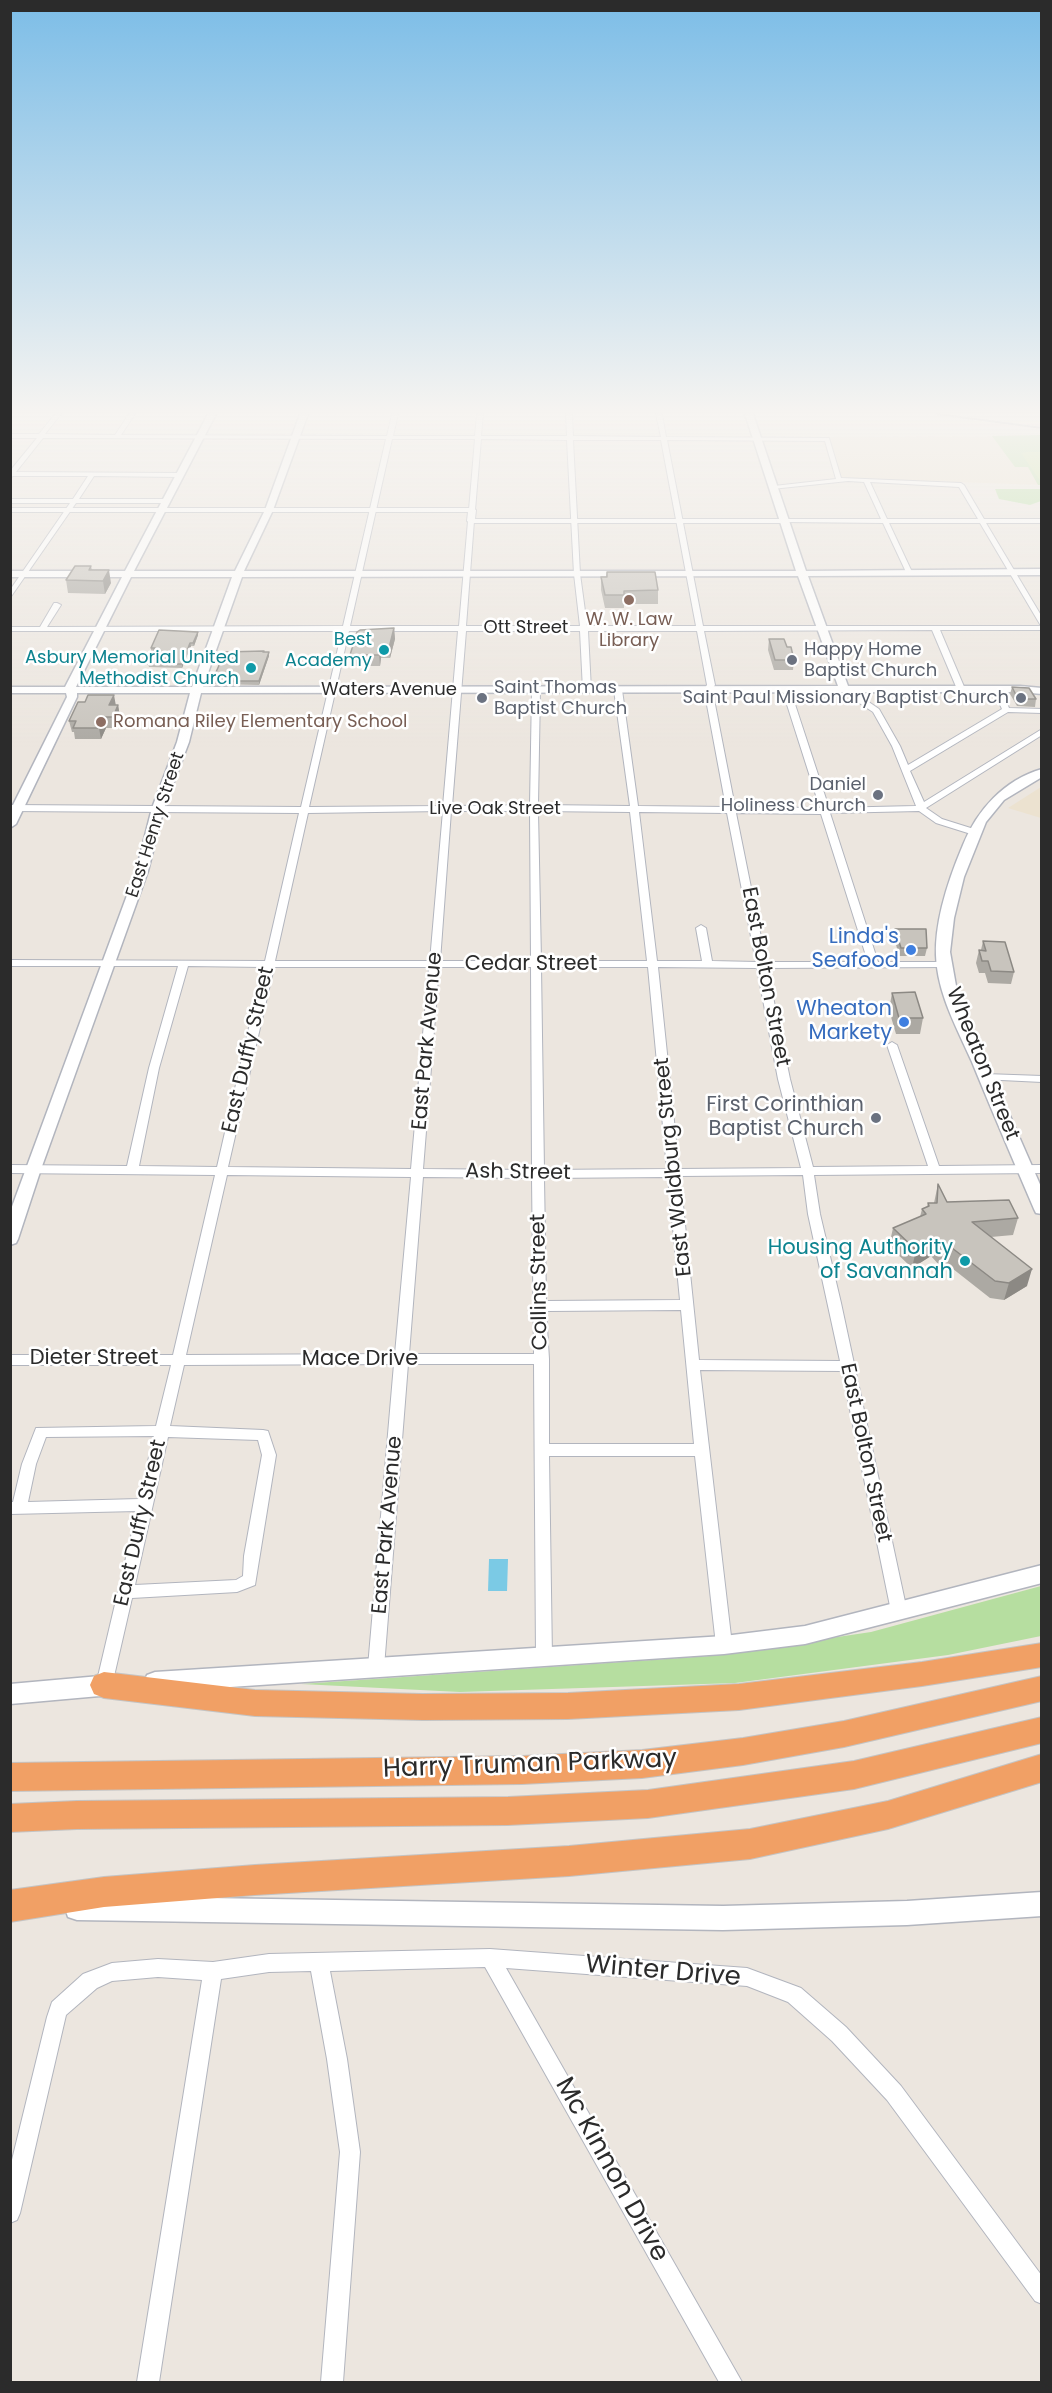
<!DOCTYPE html>
<style>
body{margin:0}
#map{position:relative;width:1052px;height:2393px;overflow:hidden;background:#ece6df;font-family:Poppins,sans-serif}
canvas{display:block}
.frame{position:absolute;inset:0;border:12px solid #2b2b2b;pointer-events:none}
</style>
<div id="map">
<canvas width="1052" height="2393"></canvas>
<div class="frame"></div>
</div>
<script>
const ctx = document.querySelector('canvas').getContext('2d');
ctx.lineJoin = 'round';
function fill(path, color) {
  ctx.fillStyle = color;
  ctx.fill(path, 'evenodd');
}
function trace(path, color, width, dash) {
  ctx.strokeStyle = color;
  ctx.lineWidth = width;
  ctx.lineCap = dash ? 'butt' : 'round';
  ctx.setLineDash(dash || []);
  ctx.stroke(path);
}
function drawText(font, color, halo, rows, align = 'center') {
  ctx.font = font + ' Poppins,sans-serif';
  ctx.lineWidth = 5;
  ctx.setLineDash([]);
  ctx.textBaseline = 'middle';
  ctx.strokeStyle = halo;
  ctx.fillStyle = color;
  for (const [text, x, y, turn = 0] of rows) {
    ctx.save();
    ctx.translate(x, y);
    ctx.rotate((+turn || 0) * Math.PI / 180);
    ctx.textAlign = isNaN(turn) ? turn : align;
    if (halo) ctx.strokeText(text, 0, 0);
    ctx.fillText(text, 0, 0);
    ctx.restore();
  }
}
fill(new Path2D(`
 M 1040,436 L 1041,485 L 836,478 L 821,437 Z
 M 1041,787 L 1041,818 L 1008,808 Z`), '#ece2d0');
fill(new Path2D(`
 M 1041,435 L 1041,485 L 1038,485 L 1028,467 L 1015,467 L 992,436 Z
 M 995,489 L 1040,489 L 1041,501 L 1030,505 L 999,499 Z
 M 1041,1586 L 1041,1636 L 948,1655 L 735,1683 L 460,1692 L 301,1684 L 710,1656 L 871,1632 Z`), '#b6dea0');
fill(new Path2D(`
 M 1026,452 L 1041,452 L 1041,482 L 1021,453 Z`), '#c7e49d');
fill(new Path2D(`
 M 489,1559 L 508,1559 L 507,1591 L 488,1591 Z`), '#7bcae5');
const minor = new Path2D(`
 M 55,414 L 61,414 L 45,434 L 115,435 L 129,414 L 135,414 L 121,435 L 387,436 L 392,414 L 398,414 L 393,436 L 475,436 L 477,414 L 483,414 L 481,436 L 567,436 L 566,414 L 572,414 L 573,436 L 661,437 L 656,414 L 662,414 L 666,437 L 829,438 L 841,478 L 961,483 L 964,485 L 984,519 L 1042,519 L 1042,523 L 986,523 L 1042,617 L 1042,630 L 940,630 L 965,689 L 964,691 L 957,689 L 932,630 L 704,631 L 715,685 L 712,689 L 735,807 L 820,808 L 782,689 L 783,687 L 790,689 L 829,808 L 916,806 L 892,746 L 873,712 L 841,691 L 841,687 L 847,687 L 879,709 L 900,746 L 908,765 L 1002,709 L 993,689 L 994,687 L 1000,687 L 1009,708 L 1042,709 L 1042,713 L 1008,712 L 910,771 L 924,802 L 1042,729 L 1042,735 L 926,808 L 942,819 L 977,830 L 977,834 L 971,834 L 936,823 L 919,811 L 830,813 L 878,962 L 944,962 L 949,965 L 948,967 L 767,968 L 790,1079 L 813,1167 L 928,1166 L 887,1045 L 892,1042 L 897,1045 L 939,1166 L 1042,1165 L 1042,1173 L 814,1175 L 820,1214 L 841,1303 L 907,1611 L 904,1616 L 899,1618 L 894,1616 L 891,1611 L 842,1371 L 700,1370 L 732,1645 L 730,1650 L 724,1652 L 718,1650 L 716,1645 L 695,1456 L 549,1456 L 552,1658 L 550,1663 L 544,1665 L 538,1663 L 536,1658 L 534,1364 L 408,1364 L 384,1667 L 382,1672 L 376,1674 L 370,1672 L 368,1667 L 394,1364 L 184,1365 L 170,1426 L 263,1430 L 268,1431 L 276,1455 L 255,1585 L 237,1592 L 132,1598 L 112,1685 L 110,1690 L 104,1692 L 98,1690 L 96,1685 L 137,1511 L 10,1514 L 10,1502 L 13,1502 L 22,1464 L 36,1428 L 156,1426 L 171,1365 L 10,1365 L 10,1355 L 173,1355 L 215,1175 L 10,1173 L 10,1165 L 127,1166 L 149,1068 L 178,966 L 10,966 L 10,960 L 265,961 L 299,813 L 10,811 L 10,805 L 301,807 L 342,631 L 10,631 L 10,627 L 40,627 L 54,603 L 57,603 L 61,605 L 47,627 L 343,626 L 386,439 L 43,438 L 16,472 L 179,473 L 182,475 L 179,477 L 94,476 L 79,499 L 166,499 L 169,501 L 166,503 L 76,503 L 10,598 L 10,590 L 70,503 L 10,503 L 10,499 L 73,499 L 88,476 L 13,476 L 10,478 L 10,471 L 37,438 L 10,438 L 10,434 L 39,434 ZM 392,439 L 475,439 L 469,510 L 472,512 L 475,510 L 481,439 L 567,440 L 574,574 L 580,626 L 466,626 L 474,521 L 471,519 L 468,521 L 459,626 L 350,626 ZM 573,440 L 661,440 L 696,626 L 587,626 L 580,574 ZM 667,440 L 825,441 L 836,479 L 774,486 L 772,489 L 848,481 L 864,482 L 881,519 L 783,519 L 781,520 L 781,522 L 883,523 L 906,572 L 909,574 L 912,572 L 889,523 L 980,523 L 1041,626 L 703,626 ZM 870,482 L 959,487 L 978,519 L 887,519 ZM 349,631 L 458,631 L 443,806 L 309,807 ZM 466,631 L 580,631 L 583,690 L 587,692 L 591,690 L 588,631 L 697,631 L 707,685 L 704,689 L 726,807 L 638,806 L 622,690 L 618,688 L 614,690 L 630,806 L 538,805 L 540,690 L 536,688 L 532,690 L 530,805 L 452,806 ZM 443,811 L 430,961 L 275,961 L 308,813 ZM 451,811 L 530,811 L 531,961 L 440,961 ZM 538,811 L 630,812 L 647,961 L 541,961 ZM 639,812 L 727,813 L 756,962 L 712,961 L 706,928 L 701,925 L 696,928 L 702,961 L 657,961 ZM 736,813 L 821,814 L 868,962 L 766,962 ZM 188,966 L 263,967 L 217,1167 L 139,1166 L 159,1068 ZM 274,967 L 429,967 L 411,1169 L 228,1167 ZM 439,967 L 531,967 L 532,1170 L 423,1169 ZM 541,967 L 648,967 L 667,1169 L 544,1170 ZM 658,967 L 757,968 L 778,1079 L 801,1168 L 679,1169 ZM 227,1175 L 411,1177 L 395,1354 L 186,1355 ZM 803,1175 L 808,1214 L 840,1361 L 699,1360 L 680,1176 ZM 423,1177 L 532,1178 L 534,1354 L 409,1354 ZM 668,1177 L 680,1300 L 546,1301 L 544,1178 ZM 681,1310 L 694,1444 L 549,1444 L 549,1359 L 546,1311 ZM 154,1436 L 139,1499 L 28,1502 L 36,1464 L 46,1437 ZM 168,1437 L 258,1440 L 262,1455 L 244,1556 L 243,1576 L 236,1580 L 135,1585 Z
 M 985,1074 L 1042,1076 L 1042,1082 L 981,1079 L 979,1077 Z
 M 490,1949 L 747,1968 L 801,1988 L 846,2027 L 901,2086 L 1042,2276 L 1042,2304 L 1035,2301 L 887,2100 L 832,2041 L 788,2002 L 747,1986 L 506,1968 L 742,2382 L 719,2382 L 485,1967 L 330,1971 L 347,2059 L 360,2152 L 343,2382 L 321,2382 L 340,2152 L 327,2059 L 311,1971 L 269,1972 L 221,1979 L 159,2382 L 137,2382 L 202,1980 L 158,1977 L 112,1981 L 97,1988 L 66,2015 L 20,2213 L 17,2220 L 10,2223 L 10,2168 L 47,2017 L 52,2002 L 83,1974 L 112,1963 L 158,1959 L 213,1962 L 269,1954 Z`);
const tertiary = new Path2D(`
 M 10,508 L 472,508 L 476,510 L 475,519 L 783,519 L 787,521 L 783,523 L 471,523 L 467,521 L 468,512 L 10,512 Z`);
const secondary = new Path2D(`
 M 208,414 L 216,414 L 134,571 L 235,571 L 265,510 L 300,414 L 308,414 L 273,510 L 244,571 L 796,571 L 745,414 L 753,414 L 806,571 L 1042,569 L 1042,575 L 808,576 L 848,686 L 1020,686 L 1042,688 L 1042,694 L 1020,692 L 201,693 L 189,742 L 164,808 L 148,871 L 41,1169 L 18,1239 L 16,1243 L 10,1245 L 10,1212 L 136,871 L 152,808 L 177,742 L 190,693 L 77,693 L 77,697 L 16,824 L 10,828 L 10,811 L 67,697 L 66,693 L 10,693 L 10,687 L 65,687 L 122,577 L 10,577 L 10,571 L 125,571 ZM 798,576 L 838,686 L 203,687 L 242,577 ZM 131,577 L 232,577 L 192,687 L 76,687 Z
 M 1042,769 L 1042,777 L 1004,800 L 986,822 L 964,877 L 954,918 L 950,952 L 958,997 L 1042,1189 L 1042,1214 L 1036,1213 L 1034,1209 C 1013,1160 992,1111 972,1062 C 957,1028 937,993 936,955 C 935,919 949,878 963,845 C 977,810 1004,780 1042,769 Z
 M 1042,1565 L 1042,1583 L 805,1644 L 724,1654 L 155,1692 L 147,1689 L 144,1682 L 147,1675 L 155,1672 L 724,1636 L 805,1626 Z
 M 111,1675 L 119,1678 L 122,1685 L 119,1692 L 111,1695 L 10,1704 L 10,1684 Z
 M 1042,1892 L 1042,1916 L 907,1925 L 723,1930 L 77,1920 L 68,1917 L 65,1908 L 68,1899 L 77,1896 L 723,1906 L 907,1901 Z`);
const motorway = new Path2D(`
 M 1042,1643 L 1042,1667 L 922,1686 L 739,1710 L 568,1719 L 423,1720 L 255,1716 L 104,1698 L 94,1694 L 90,1685 L 94,1676 L 104,1672 L 255,1690 L 423,1694 L 568,1693 L 739,1684 L 922,1662 Z
 M 1042,1676 L 1042,1701 L 844,1747 L 743,1765 L 642,1778 L 522,1784 L 10,1791 L 10,1763 L 522,1756 L 642,1750 L 743,1738 L 844,1721 Z
 M 1042,1717 L 1042,1743 L 854,1789 L 648,1818 L 508,1825 L 77,1829 L 10,1832 L 10,1804 L 77,1801 L 508,1797 L 648,1790 L 854,1761 Z
 M 1042,1754 L 1042,1782 L 888,1829 L 750,1859 L 569,1876 L 255,1895 L 104,1907 L 10,1922 L 10,1890 L 104,1877 L 255,1865 L 569,1846 L 750,1829 L 888,1801 Z`);
trace(minor, '#b2b5be', 2);
trace(tertiary, '#b2b5be', 2);
trace(secondary, '#b2b5be', 3);
trace(motorway, '#c4c4c4', 2);
fill(minor, '#fff');
fill(tertiary, '#fff');
fill(secondary, '#fff');
fill(motorway, '#f1a065');
trace(new Path2D(`
 M 937,414 L 1042,428`), '#a2a5b4', 2);
fill(new Path2D(`
 M 91,566 L 92,570 L 111,583 L 105,594 L 68,593 L 66,580 Z
 M 607,572 L 658,590 L 658,604 L 624,604 L 624,608 L 605,608 L 601,590 L 601,577 L 606,577 Z
 M 394,628 L 395,639 L 390,658 L 381,658 L 380,666 L 351,666 L 350,655 Z
 M 198,635 L 194,646 L 191,646 L 182,668 L 149,667 L 148,664 L 154,652 L 151,652 L 151,648 Z
 M 769,639 L 794,660 L 793,670 L 774,670 L 768,650 Z
 M 264,651 L 264,652 L 269,656 L 259,685 L 212,684 L 212,681 Z
 M 1012,687 L 1036,699 L 1035,707 L 1017,706 L 1010,694 Z
 M 116,705 L 118,705 L 120,716 L 115,728 L 106,728 L 101,739 L 75,739 L 74,732 L 72,732 L 69,721 Z
 M 895,929 L 927,948 L 925,956 L 899,956 L 894,937 Z
 M 983,941 L 1014,972 L 1011,984 L 988,983 L 985,973 L 979,973 L 976,963 L 979,950 L 981,950 Z
 M 892,993 L 923,1018 L 920,1034 L 896,1034 L 889,1010 Z
 M 938,1184 L 947,1202 L 1018,1218 L 1013,1235 L 991,1237 L 1027,1286 L 1004,1300 L 990,1298 L 948,1265 L 940,1266 L 931,1256 L 912,1268 L 889,1246 L 893,1228 L 920,1217 L 922,1209 L 927,1207 L 928,1203 L 934,1203 Z`), '#aca9a3');
fill(new Path2D(`
 M 109,570 L 111,583 L 105,594 L 103,581 Z
 M 394,628 L 395,639 L 390,658 L 389,648 Z
 M 198,632 L 198,635 L 194,646 L 193,643 Z
 M 190,643 L 191,646 L 182,668 L 182,664 Z
 M 380,648 L 381,658 L 380,666 L 379,655 Z
 M 269,652 L 269,656 L 259,685 L 259,681 Z
 M 114,695 L 116,706 L 109,705 Z
 M 118,705 L 120,716 L 115,728 L 113,717 Z
 M 104,717 L 106,728 L 101,739 L 99,728 Z
 M 935,1239 L 931,1256 L 912,1268 L 916,1250 Z
 M 1032,1269 L 1027,1286 L 1004,1300 L 1009,1283 Z`), '#8c8984');
const building = new Path2D(`
 M 75,566 L 91,566 L 89,570 L 109,570 L 103,581 L 66,580 Z
 M 607,572 L 655,572 L 658,590 L 624,591 L 624,595 L 605,595 L 601,577 L 607,577 Z
 M 394,628 L 389,648 L 380,648 L 379,655 L 350,655 L 357,632 L 360,630 Z
 M 159,630 L 198,632 L 193,643 L 190,643 L 182,664 L 148,664 L 155,648 L 151,648 Z
 M 769,639 L 784,639 L 787,647 L 791,647 L 794,660 L 775,660 Z
 M 264,651 L 263,652 L 269,652 L 259,681 L 212,681 L 225,652 Z
 M 1012,687 L 1029,688 L 1036,699 L 1018,699 Z
 M 88,695 L 114,695 L 109,705 L 118,705 L 113,717 L 104,717 L 99,728 L 73,728 L 76,721 L 69,721 L 78,702 L 85,702 Z
 M 895,929 L 926,929 L 927,948 L 901,948 Z
 M 983,941 L 1005,942 L 1014,972 L 991,971 L 988,961 L 982,961 L 979,950 L 986,951 Z
 M 915,992 L 923,1018 L 899,1018 L 892,993 Z
 M 938,1184 L 947,1202 L 1009,1200 L 1018,1218 L 972,1222 L 1032,1269 L 1009,1283 L 995,1281 L 952,1248 L 944,1249 L 935,1239 L 916,1250 L 893,1228 L 926,1214 L 922,1209 L 929,1206 L 928,1203 L 937,1203 Z`);
fill(building, '#c8c4bd');
trace(building, '#8c8984', 1.5);
const sky = ctx.createLinearGradient(0, 0, 0, 749);
sky.addColorStop(0, '#7cbde7');
sky.addColorStop(0.55, '#f6f4f1');
sky.addColorStop(1, '#f6f4f100');
ctx.fillStyle = sky;
ctx.fillRect(0, 0, 1052, 749);
for (const [x, y, r, color] of [
 [629,600,6,"#8d6e63"],
 [384,650,6,"#0f9aa8"],
 [792,660,6,"#6b7280"],
 [251,668,6,"#0f9aa8"],
 [482,698,6,"#6b7280"],
 [1021,698,6,"#6b7280"],
 [101,722,6,"#8d6e63"],
 [878,795,6,"#6b7280"],
 [911,950,6,"#3f7fe0"],
 [904,1022,6,"#3f7fe0"],
 [876,1118,6,"#6b7280"],
 [965,1261,6,"#0f9aa8"]
]) {
  const dot = new Path2D();
  dot.arc(x, y, r, 0, 2 * Math.PI);
  ctx.fillStyle = color;
  ctx.fill(dot);
  trace(dot, '#fff', 2);
}
drawText('18px', '#785e54', '#fff', [
 ["W. W. Law",629,620],
 ["Library",629,641],
 ["Romana Riley Elementary School",113,722,"left"]
]);
drawText('18px', '#2b2b2b', '#fff', [
 ["Ott Street",526,628],
 ["Waters Avenue",389,690],
 ["Live Oak Street",495,809],
 ["East Henry Street",156,825,-72]
]);
drawText('18px', '#0d838f', '#fff', [
 ["Best",372,640],
 ["Academy",372,661],
 ["Asbury Memorial United",239,658],
 ["Methodist Church",239,679]
], 'right');
drawText('18px', '#5b616d', '#fff', [
 ["Happy Home",804,650],
 ["Baptist Church",804,671],
 ["Saint Thomas",494,688],
 ["Baptist Church",494,709],
 ["Saint Paul Missionary Baptist Church",1009,698,"right"],
 ["Daniel",866,785,"right"],
 ["Holiness Church",866,806,"right"]
], 'left');
drawText('21px', '#366cbe', '#fff', [
 ["Linda's",899,938],
 ["Seafood",899,962],
 ["Wheaton",892,1010],
 ["Markety",892,1034]
], 'right');
drawText('21px', '#2b2b2b', '#fff', [
 ["Cedar Street",531,965],
 ["East Bolton Street",765,977,79],
 ["East Park Avenue",428,1041,-85],
 ["East Duffy Street",249,1050,-77],
 ["Wheaton Street",982,1064,68],
 ["East Waldburg Street",674,1167,-96],
 ["Ash Street",518,1173,1],
 ["Collins Street",540,1282,-91],
 ["Dieter Street",94,1359],
 ["Mace Drive",360,1360],
 ["East Bolton Street",865,1453,78],
 ["East Duffy Street",141,1523,-77],
 ["East Park Avenue",388,1525,-85]
]);
drawText('21px', '#5b616d', '#fff', [
 ["First Corinthian",864,1106],
 ["Baptist Church",864,1130]
], 'right');
drawText('21px', '#0d838f', '#fff', [
 ["Housing Authority",953,1249],
 ["of Savannah",953,1273]
], 'right');
drawText('26px', '#2b2b2b', '#fff', [
 ["Harry Truman Parkway",530,1765,-2],
 ["Winter Drive",663,1972,5],
 ["Mc Kinnon Drive",611,2170,61]
]);
</script>
